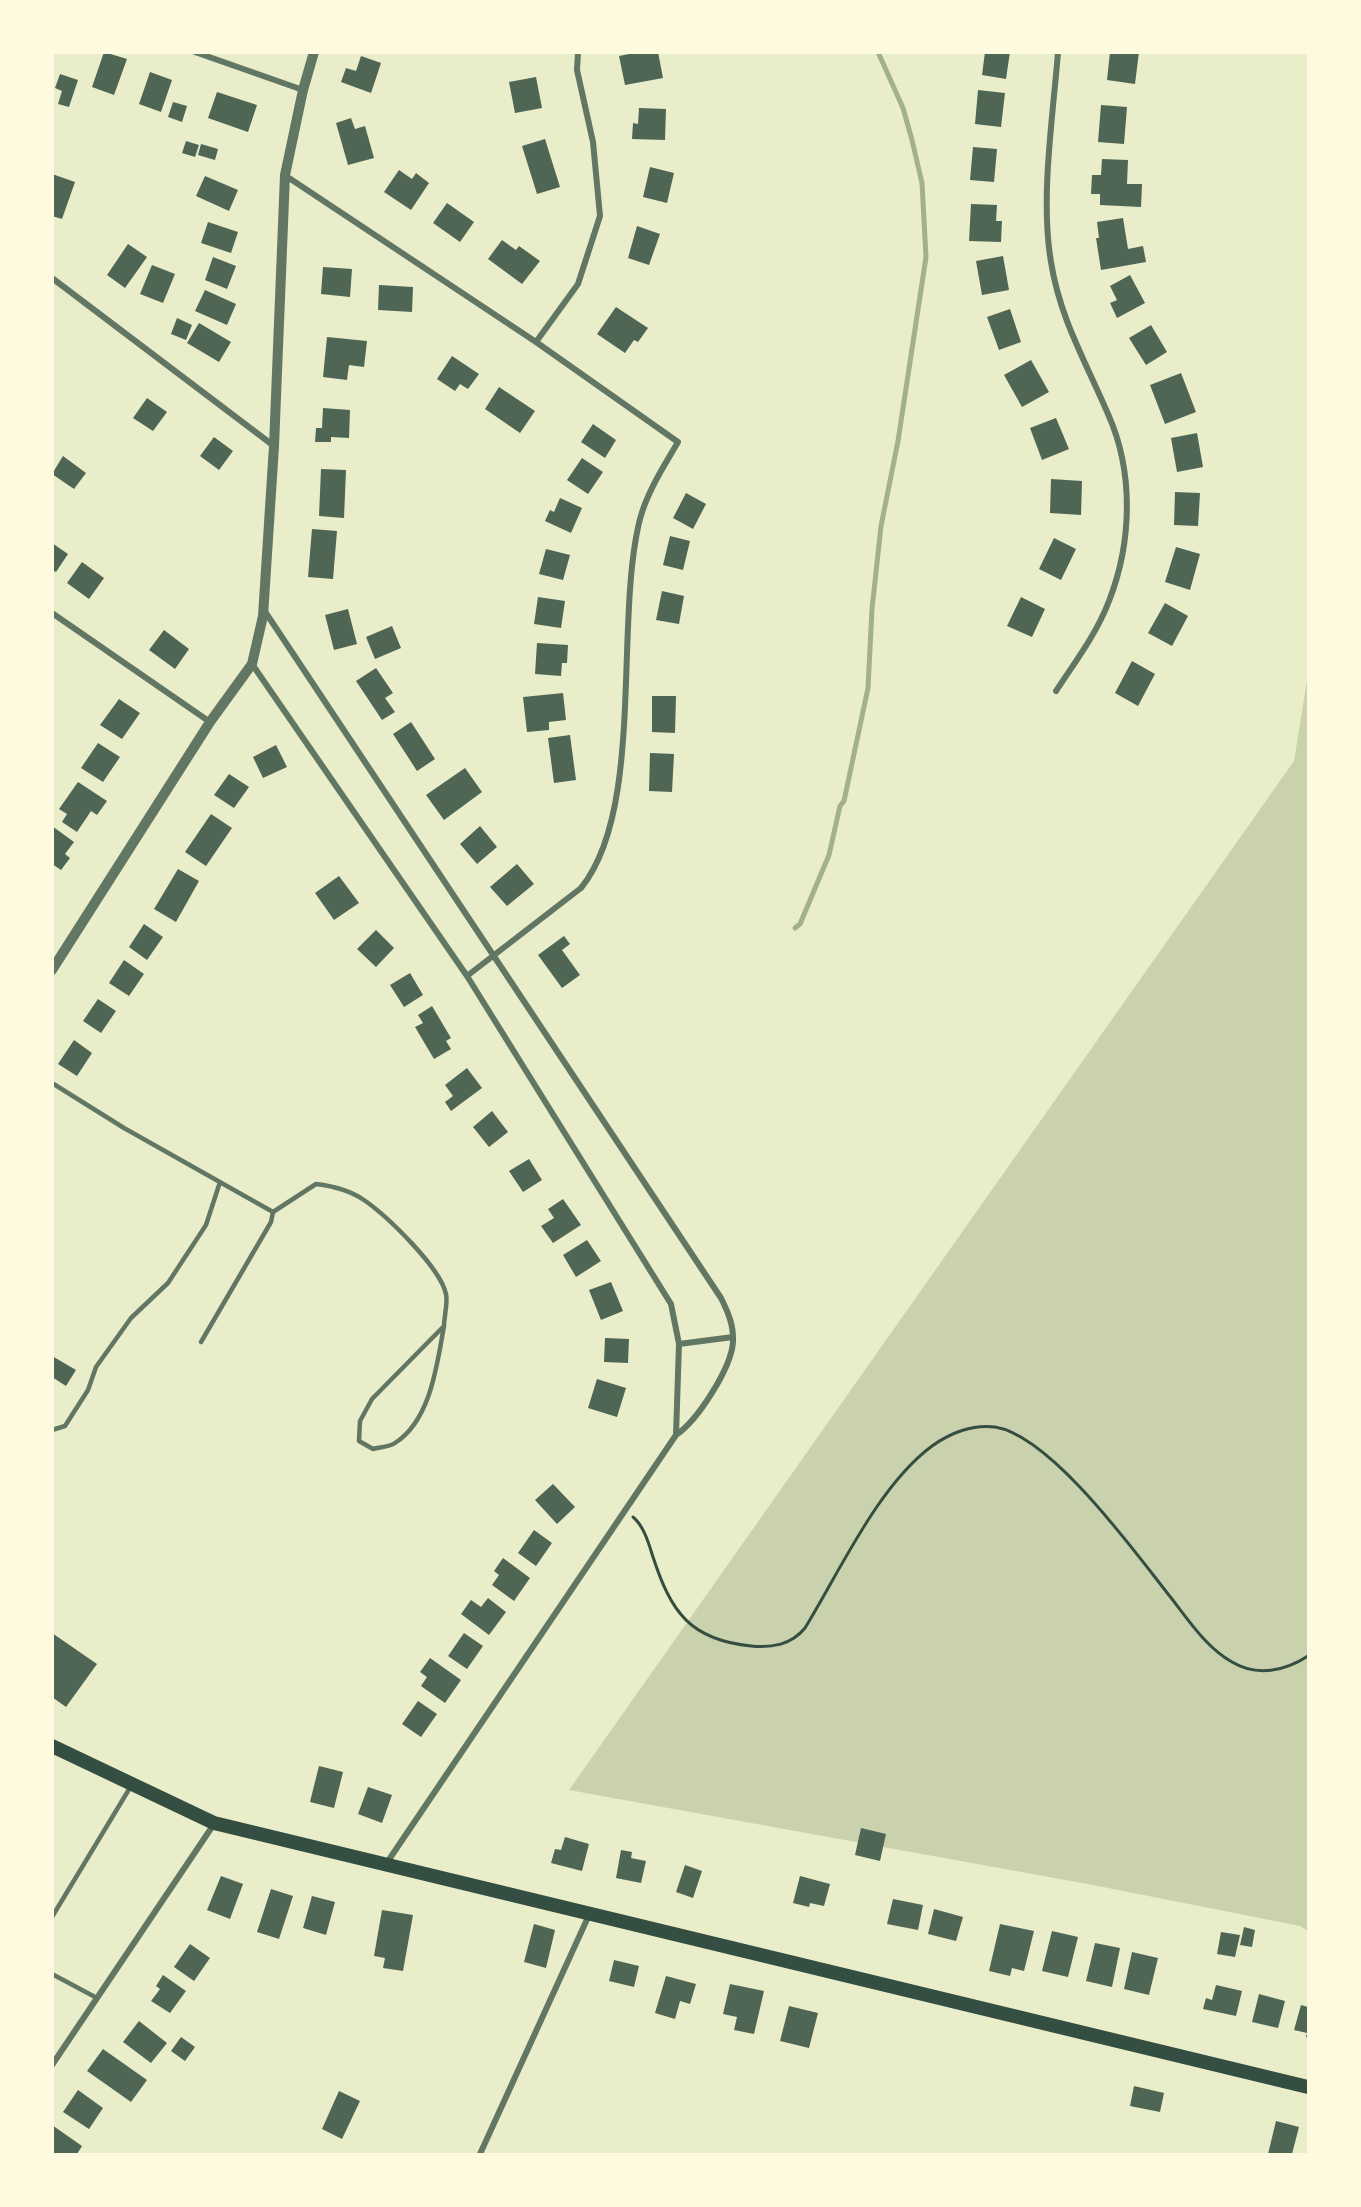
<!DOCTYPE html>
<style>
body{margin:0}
#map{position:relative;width:1361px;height:2207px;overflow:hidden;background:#e9edc9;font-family:Jost,sans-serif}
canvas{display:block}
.frame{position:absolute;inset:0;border:54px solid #fefae0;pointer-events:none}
</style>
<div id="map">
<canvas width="1361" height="2207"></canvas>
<div class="frame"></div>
</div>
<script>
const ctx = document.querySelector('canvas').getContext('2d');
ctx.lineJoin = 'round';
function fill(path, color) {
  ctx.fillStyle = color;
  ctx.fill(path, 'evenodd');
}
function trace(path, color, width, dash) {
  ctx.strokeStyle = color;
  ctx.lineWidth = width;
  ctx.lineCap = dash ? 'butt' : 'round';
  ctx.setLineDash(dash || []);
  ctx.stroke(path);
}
fill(new Path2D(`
 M 1308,674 L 1308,1931 L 1300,1926 L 1093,1885 L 569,1790 L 1294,761 Z`), '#cad2ad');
trace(new Path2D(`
 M 795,928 L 800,924 L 829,855 L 840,806 L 844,801 L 868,688 L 872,609 L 881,526 L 898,441 L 926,257 L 922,183 L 912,140 L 903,108 L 878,52`), '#a3b18a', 5);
fill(new Path2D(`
 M 104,52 L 127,59 L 114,95 L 92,87 Z
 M 639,52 L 658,52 L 663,78 L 625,85 L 619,56 Z
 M 985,52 L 1010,52 L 1006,79 L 982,75 Z
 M 1110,52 L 1139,52 L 1135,84 L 1107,80 Z
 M 361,56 L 381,63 L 371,93 L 341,82 L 346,68 L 356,71 Z
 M 150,72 L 172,80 L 161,112 L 139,104 Z
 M 60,74 L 78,80 L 69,107 L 58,104 L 62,91 L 55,88 Z
 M 536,77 L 542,108 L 515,113 L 509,82 Z
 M 978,90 L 1005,93 L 1001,127 L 975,124 Z
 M 217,92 L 257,105 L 248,132 L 208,118 Z
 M 173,102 L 187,106 L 182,122 L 168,117 Z
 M 1101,105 L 1127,107 L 1124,144 L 1098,142 Z
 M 639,108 L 666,109 L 665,140 L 632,139 L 633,123 L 638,124 Z
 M 351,118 L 355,129 L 365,126 L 374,158 L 348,165 L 336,123 Z
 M 545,139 L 560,187 L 537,194 L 522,146 Z
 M 186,141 L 199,145 L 195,157 L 182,153 Z
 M 201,144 L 218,149 L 215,160 L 198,155 Z
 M 973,147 L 997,149 L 994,182 L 970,180 Z
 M 1102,159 L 1128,160 L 1127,184 L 1142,184 L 1141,207 L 1100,205 L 1100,194 L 1091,194 L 1092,175 L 1101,175 Z
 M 650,167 L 674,173 L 667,203 L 643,197 Z
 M 399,170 L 412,179 L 416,173 L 429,183 L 411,210 L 384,192 Z
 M 52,174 L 75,182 L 62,219 L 52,216 Z
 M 205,176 L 238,190 L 229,211 L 196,196 Z
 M 447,203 L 474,222 L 460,242 L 433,223 Z
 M 971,204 L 997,205 L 996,221 L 1002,221 L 1001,242 L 969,241 Z
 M 1123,218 L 1128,249 L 1143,246 L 1146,262 L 1101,270 L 1096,238 L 1099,238 L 1097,222 Z
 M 208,222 L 238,232 L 231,253 L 201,243 Z
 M 637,226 L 660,234 L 649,265 L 628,258 Z
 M 502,240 L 516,250 L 519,246 L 540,261 L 522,284 L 488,259 Z
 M 128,244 L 147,257 L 125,288 L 107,275 Z
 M 1003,256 L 1009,290 L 982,295 L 976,261 Z
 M 213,257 L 236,266 L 227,289 L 205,280 Z
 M 152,265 L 175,274 L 163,303 L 140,294 Z
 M 323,267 L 352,269 L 350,297 L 321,294 Z
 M 1130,275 L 1145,303 L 1117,318 L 1110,303 L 1117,300 L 1110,286 Z
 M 379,285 L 413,287 L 412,312 L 378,310 Z
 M 205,290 L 236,304 L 227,325 L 195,311 Z
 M 616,307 L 648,328 L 638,342 L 634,340 L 625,353 L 597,334 Z
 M 1010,309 L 1021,342 L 999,350 L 987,317 Z
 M 177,318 L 192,325 L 186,340 L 171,334 Z
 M 199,323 L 231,342 L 219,362 L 187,343 Z
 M 1151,325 L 1167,352 L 1146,365 L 1129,338 Z
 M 327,337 L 367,341 L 364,367 L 349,365 L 347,380 L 323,377 Z
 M 452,356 L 479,374 L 468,389 L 460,384 L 455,391 L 437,379 Z
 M 1031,360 L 1049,392 L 1022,407 L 1004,375 Z
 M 1181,373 L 1196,412 L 1165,424 L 1150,385 Z
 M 499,387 L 535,411 L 520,433 L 485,409 Z
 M 147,398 L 167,412 L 153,431 L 133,418 Z
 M 323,408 L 350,410 L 349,438 L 331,437 L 331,442 L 315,442 L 316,428 L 322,428 Z
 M 1056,418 L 1069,449 L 1042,460 L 1030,428 Z
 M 593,424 L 616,440 L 605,458 L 581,442 Z
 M 1197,433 L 1203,467 L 1177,472 L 1171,438 Z
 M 214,437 L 233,451 L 219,470 L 200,456 Z
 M 63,456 L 86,473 L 74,489 L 52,474 Z
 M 582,458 L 603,472 L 588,494 L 567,480 Z
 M 321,469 L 346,470 L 344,518 L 319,516 Z
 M 1051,479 L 1082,481 L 1081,515 L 1050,513 Z
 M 1175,492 L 1200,493 L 1198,526 L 1174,525 Z
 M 686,493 L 706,504 L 693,529 L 673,518 Z
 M 560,498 L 582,508 L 571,533 L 545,521 L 550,510 L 554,512 Z
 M 312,529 L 337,531 L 333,579 L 308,577 Z
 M 670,536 L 690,541 L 683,570 L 663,565 Z
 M 1054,538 L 1076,549 L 1061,580 L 1039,569 Z
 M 52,543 L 68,554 L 56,572 L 52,570 Z
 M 1176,547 L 1200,554 L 1190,590 L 1165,582 Z
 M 546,549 L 570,555 L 563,580 L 539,574 Z
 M 82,562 L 104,578 L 89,599 L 67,583 Z
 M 662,591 L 684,596 L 679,624 L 656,620 Z
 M 538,597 L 565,601 L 561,628 L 534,624 Z
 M 1021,597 L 1045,609 L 1032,637 L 1007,626 Z
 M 1165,603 L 1188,616 L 1172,646 L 1148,633 Z
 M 348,609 L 357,644 L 334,650 L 325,615 Z
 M 392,626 L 401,648 L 375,659 L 366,637 Z
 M 164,630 L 189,649 L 175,669 L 149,650 Z
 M 537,643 L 568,645 L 567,663 L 562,663 L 561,676 L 535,674 Z
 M 1132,661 L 1155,674 L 1138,706 L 1115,693 Z
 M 376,668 L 393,693 L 385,698 L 395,712 L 382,720 L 356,681 Z
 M 563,693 L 566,720 L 549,722 L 549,730 L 527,732 L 523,697 Z
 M 652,696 L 676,696 L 675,733 L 652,732 Z
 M 119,699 L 140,713 L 122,739 L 100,725 Z
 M 411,722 L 435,759 L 417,771 L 393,734 Z
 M 570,735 L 576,780 L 554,783 L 548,738 Z
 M 98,743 L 120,757 L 103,782 L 81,768 Z
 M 276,745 L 287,767 L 263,778 L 253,757 Z
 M 650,753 L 674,754 L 672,792 L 649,791 Z
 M 465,768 L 482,792 L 444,820 L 426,795 Z
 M 229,774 L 249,787 L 234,808 L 214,795 Z
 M 78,782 L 107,801 L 97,815 L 91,811 L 77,832 L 62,822 L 67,814 L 59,809 Z
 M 211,814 L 232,828 L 206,866 L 185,852 Z
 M 52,826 L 74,842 L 65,854 L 70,858 L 61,870 L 52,864 Z
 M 480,826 L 497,847 L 477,864 L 460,844 Z
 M 517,864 L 534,884 L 507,906 L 490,887 Z
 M 178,869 L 199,881 L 176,922 L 154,909 Z
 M 339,876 L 359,903 L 334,920 L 315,893 Z
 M 144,924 L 163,937 L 147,960 L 129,947 Z
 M 376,930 L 394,948 L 376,967 L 357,949 Z
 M 564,936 L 570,944 L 562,950 L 580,975 L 562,988 L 538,955 Z
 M 124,960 L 144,974 L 129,996 L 109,983 Z
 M 410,973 L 423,995 L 404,1007 L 390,985 Z
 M 98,999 L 116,1011 L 101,1033 L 83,1021 Z
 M 432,1006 L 451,1038 L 446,1041 L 451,1049 L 434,1059 L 415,1027 L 423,1023 L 418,1015 Z
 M 74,1040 L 92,1053 L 77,1076 L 58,1064 Z
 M 467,1068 L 482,1088 L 451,1111 L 445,1102 L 453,1096 L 445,1085 Z
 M 492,1111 L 508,1132 L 489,1147 L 473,1127 Z
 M 529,1159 L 542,1180 L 523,1192 L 509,1171 Z
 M 563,1199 L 581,1225 L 553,1243 L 541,1226 L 554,1218 L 548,1209 Z
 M 587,1240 L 601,1261 L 576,1277 L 563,1255 Z
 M 611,1282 L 623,1311 L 601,1320 L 589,1290 Z
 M 605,1338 L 629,1339 L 628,1363 L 604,1362 Z
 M 52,1356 L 76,1370 L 66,1386 L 52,1377 Z
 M 597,1379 L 626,1388 L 617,1417 L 588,1408 Z
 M 553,1484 L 575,1507 L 557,1524 L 535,1500 Z
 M 534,1530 L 552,1543 L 536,1566 L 518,1553 Z
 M 503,1558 L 530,1578 L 514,1601 L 492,1585 L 499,1575 L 494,1571 Z
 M 488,1598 L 506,1612 L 489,1635 L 461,1614 L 471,1600 L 481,1607 Z
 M 52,1633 L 97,1664 L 66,1707 L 52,1697 Z
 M 464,1633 L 483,1646 L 467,1669 L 448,1656 Z
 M 430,1658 L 461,1680 L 445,1703 L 421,1686 L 427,1677 L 420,1672 Z
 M 418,1701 L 437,1714 L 421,1737 L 402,1724 Z
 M 319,1766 L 343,1772 L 334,1808 L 310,1802 Z
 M 368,1787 L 392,1795 L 382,1823 L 358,1814 Z
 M 861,1828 L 886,1834 L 880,1861 L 855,1855 Z
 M 565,1837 L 589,1844 L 582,1871 L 551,1863 L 555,1849 L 561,1850 Z
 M 621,1850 L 632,1852 L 631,1858 L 646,1861 L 641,1883 L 616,1878 Z
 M 685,1865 L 702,1871 L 693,1898 L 676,1892 Z
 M 221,1876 L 243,1884 L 230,1919 L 207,1910 Z
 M 800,1876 L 830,1884 L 824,1906 L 810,1903 L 809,1907 L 793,1903 Z
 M 271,1889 L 293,1896 L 279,1939 L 257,1932 Z
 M 312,1896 L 335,1902 L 326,1935 L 303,1928 Z
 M 893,1899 L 923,1905 L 918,1930 L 887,1924 Z
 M 934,1909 L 963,1917 L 956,1941 L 928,1934 Z
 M 382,1910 L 413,1915 L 403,1971 L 383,1968 L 385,1958 L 374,1956 Z
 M 534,1924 L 555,1930 L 546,1968 L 524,1962 Z
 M 1000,1924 L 1034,1931 L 1024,1971 L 1012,1968 L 1010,1976 L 989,1971 Z
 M 1244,1927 L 1255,1930 L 1252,1947 L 1240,1945 Z
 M 1052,1931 L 1078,1937 L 1068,1977 L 1042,1971 Z
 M 1221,1932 L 1240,1935 L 1235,1957 L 1217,1954 Z
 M 1095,1943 L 1120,1948 L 1112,1987 L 1086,1981 Z
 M 190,1944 L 210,1958 L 194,1981 L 174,1967 Z
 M 1132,1952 L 1158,1958 L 1149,1995 L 1124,1989 Z
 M 614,1960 L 639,1966 L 634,1987 L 609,1981 Z
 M 163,1975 L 186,1991 L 170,2013 L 151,2001 L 160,1989 L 156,1986 Z
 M 666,1976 L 696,1984 L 690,2004 L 680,2001 L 675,2019 L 655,2013 Z
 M 730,1984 L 764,1991 L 754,2034 L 734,2030 L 737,2017 L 723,2014 Z
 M 1216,1985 L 1242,1991 L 1236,2016 L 1203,2009 L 1206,1998 L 1212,2000 Z
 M 1259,1994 L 1285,2001 L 1278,2028 L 1252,2022 Z
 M 1301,2005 L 1308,2007 L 1308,2038 L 1306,2037 L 1307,2033 L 1294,2030 Z
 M 789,2006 L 818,2013 L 809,2048 L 780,2041 Z
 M 139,2021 L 167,2043 L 151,2063 L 123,2042 Z
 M 181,2037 L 195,2047 L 185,2061 L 171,2051 Z
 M 103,2049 L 147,2080 L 131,2102 L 87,2071 Z
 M 1134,2086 L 1164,2093 L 1160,2112 L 1130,2106 Z
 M 78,2090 L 103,2108 L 89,2129 L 63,2112 Z
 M 339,2091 L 360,2101 L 342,2139 L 322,2129 Z
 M 1276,2121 L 1299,2127 L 1292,2154 L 1268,2154 Z
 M 52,2125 L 82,2146 L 77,2154 L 52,2154 Z`), '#4f6655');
trace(new Path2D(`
 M 633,1517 C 644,1526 649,1544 653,1557 C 671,1612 690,1640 751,1646 C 772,1648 791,1645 805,1628 C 840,1571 878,1486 932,1446 C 950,1433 973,1424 995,1427 C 1052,1436 1137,1555 1172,1599 C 1189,1621 1207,1648 1232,1662 C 1257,1677 1285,1671 1308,1656`), '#344e41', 3);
trace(new Path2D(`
 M 52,1083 L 124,1128 L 273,1212 L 271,1222 L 201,1342
 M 273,1212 L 316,1184 C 332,1186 351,1191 364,1200 C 387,1216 440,1267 446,1294 C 448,1303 444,1317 444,1326 L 372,1399 L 360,1421 L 359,1441 L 373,1449 C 380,1447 389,1447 395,1443 C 431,1420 437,1364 444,1326
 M 52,1430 L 65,1426 L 88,1390 L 96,1367 L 131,1318 L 168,1283 L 206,1225 L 220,1182
 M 52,1917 L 131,1786
 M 52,1974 L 97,1998`), '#617663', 4.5);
trace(new Path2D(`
 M 195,52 L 303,90
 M 286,176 L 536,342 L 678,442 C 664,466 647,492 640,519 C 614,621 645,809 581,888 L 467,976
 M 52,278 L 274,446
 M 536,342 L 578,284 L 600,216 L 593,142 L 577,70 L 578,52
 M 264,610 L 721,1298 C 728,1312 734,1326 733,1342 C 731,1369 697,1421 676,1435 L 386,1864
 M 52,613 L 210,722
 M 252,664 L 467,976 L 671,1304 L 679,1344 L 676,1435
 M 1056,691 C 1075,662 1097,633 1109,601 C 1132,542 1134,472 1108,414 C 1086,362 1060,319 1051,262 C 1040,198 1053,117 1058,52
 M 679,1344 L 733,1337
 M 52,2065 L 214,1824
 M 480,2154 L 589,1915`), '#617663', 6);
trace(new Path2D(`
 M 52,970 L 210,722 L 252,664 L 263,616 L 274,446 L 285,175 L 303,90 L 314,52`), '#617663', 10);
trace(new Path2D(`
 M 52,1746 L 214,1823 L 1308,2087`), '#344e41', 14);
</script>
